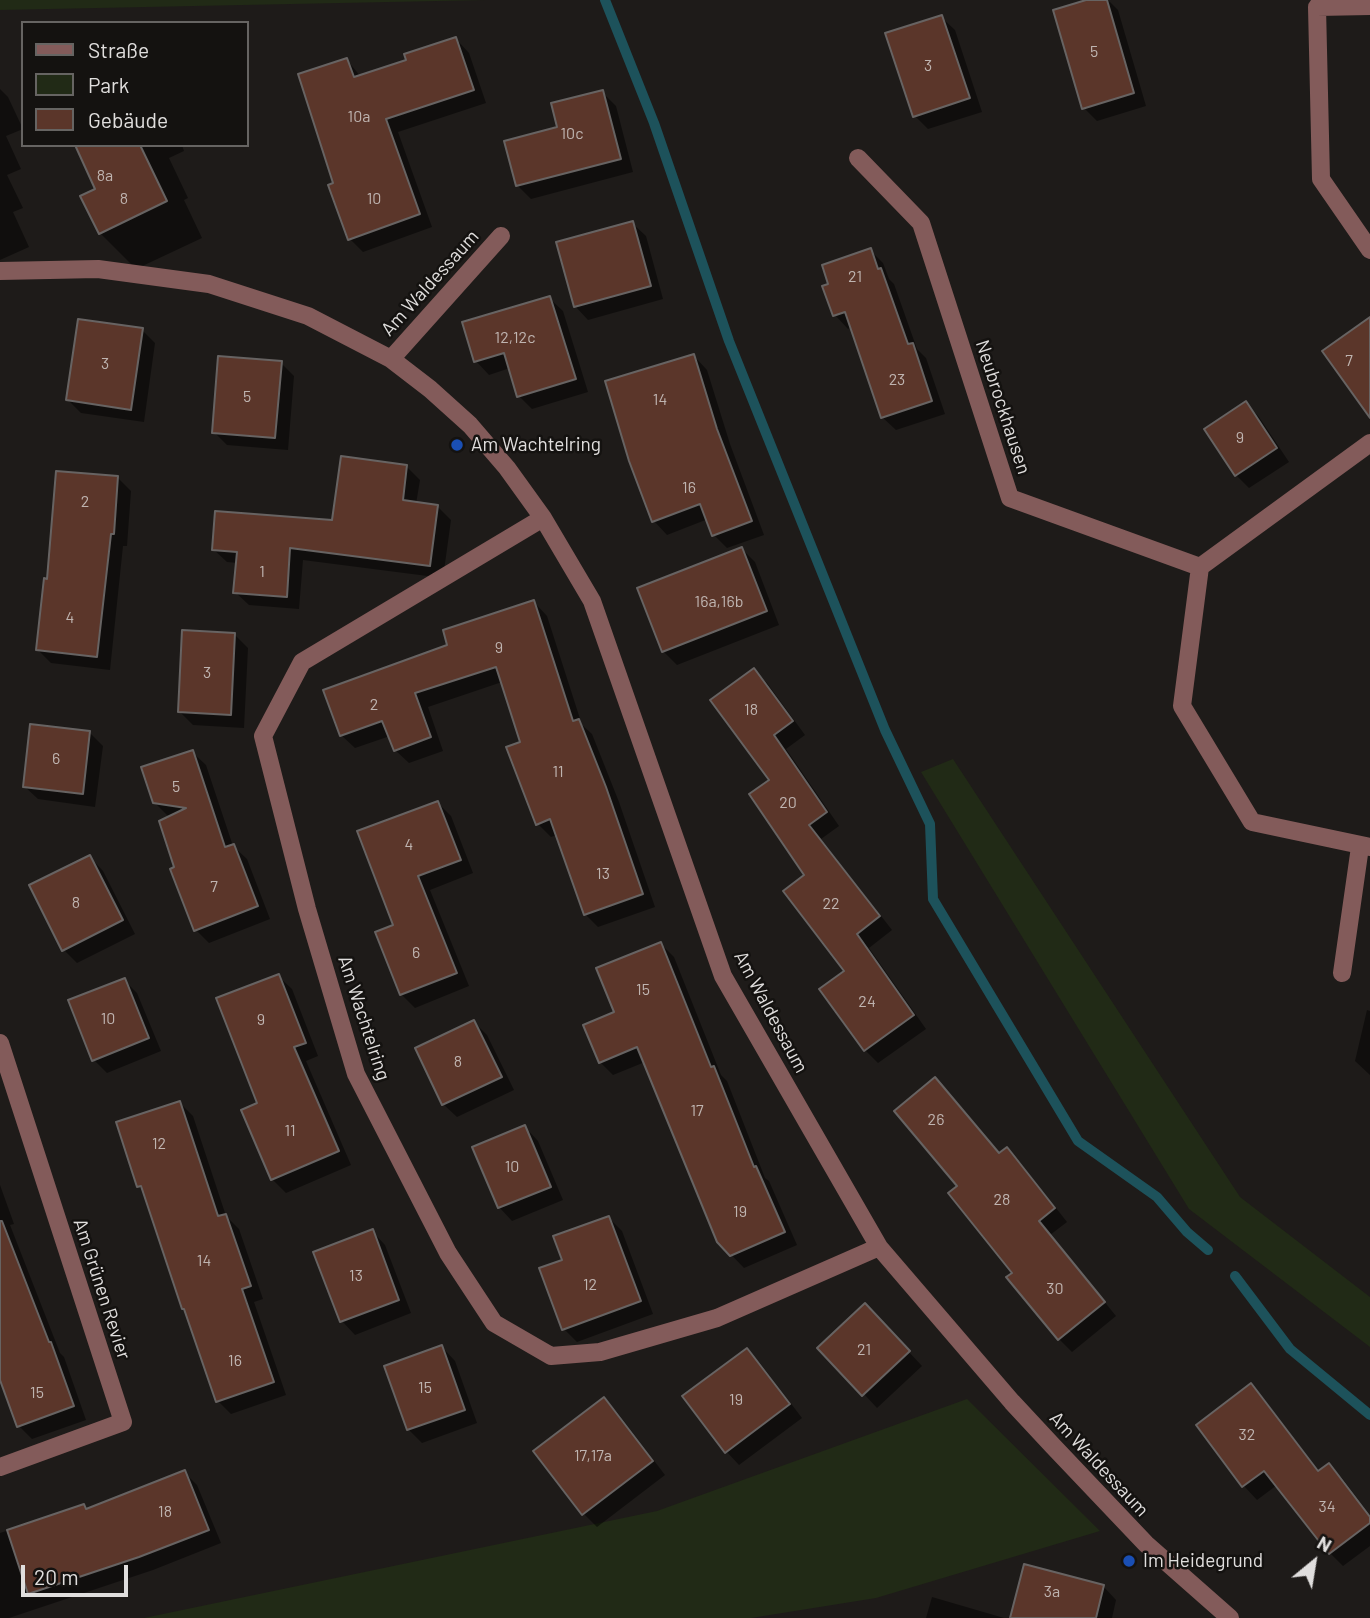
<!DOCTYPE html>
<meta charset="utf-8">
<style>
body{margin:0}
#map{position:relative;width:1370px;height:1618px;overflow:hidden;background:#1e1b19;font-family:Barlow,sans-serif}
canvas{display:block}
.legend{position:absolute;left:21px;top:21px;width:228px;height:126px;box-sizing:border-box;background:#141210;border:2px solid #666462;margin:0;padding:9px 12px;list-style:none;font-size:21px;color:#e0dedd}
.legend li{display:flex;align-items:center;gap:14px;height:35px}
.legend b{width:35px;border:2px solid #666462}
.north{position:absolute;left:1279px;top:1527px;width:70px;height:70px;-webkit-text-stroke:5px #141210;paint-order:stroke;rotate:30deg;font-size:19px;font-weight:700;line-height:28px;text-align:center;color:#e0dedd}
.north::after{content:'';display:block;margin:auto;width:24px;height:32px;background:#e0dedd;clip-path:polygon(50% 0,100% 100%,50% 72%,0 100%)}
.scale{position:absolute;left:21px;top:1565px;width:107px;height:32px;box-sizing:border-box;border:4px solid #e0dedd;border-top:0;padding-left:9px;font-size:21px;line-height:24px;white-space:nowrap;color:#e0dedd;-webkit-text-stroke:5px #141210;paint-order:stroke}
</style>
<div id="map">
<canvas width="1370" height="1618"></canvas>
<ul class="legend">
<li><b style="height:9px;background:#835b5a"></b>Straße</li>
<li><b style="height:19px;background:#212a16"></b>Park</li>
<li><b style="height:19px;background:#5b362a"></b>Gebäude</li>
</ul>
<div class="north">N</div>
<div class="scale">20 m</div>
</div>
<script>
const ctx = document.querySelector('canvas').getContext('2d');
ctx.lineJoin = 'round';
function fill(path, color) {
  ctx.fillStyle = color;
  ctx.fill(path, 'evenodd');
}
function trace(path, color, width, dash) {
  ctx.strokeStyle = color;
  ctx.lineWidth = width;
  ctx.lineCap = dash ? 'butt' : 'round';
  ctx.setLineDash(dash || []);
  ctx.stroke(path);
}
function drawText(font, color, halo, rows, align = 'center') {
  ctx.font = font + ' Barlow,sans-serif';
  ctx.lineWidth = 5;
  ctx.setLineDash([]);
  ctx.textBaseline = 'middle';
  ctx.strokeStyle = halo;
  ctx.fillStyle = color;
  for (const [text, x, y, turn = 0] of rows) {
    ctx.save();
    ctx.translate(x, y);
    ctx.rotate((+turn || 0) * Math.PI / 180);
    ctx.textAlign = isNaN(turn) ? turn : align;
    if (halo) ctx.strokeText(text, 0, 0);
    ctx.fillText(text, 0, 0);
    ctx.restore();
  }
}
fill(new Path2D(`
 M 0,0 L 486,0 L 0,10 Z
 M 953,759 L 1240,1197 L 1370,1297 L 1370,1347 L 1189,1209 L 921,772 Z
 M 967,1399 L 1100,1531 L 876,1598 L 751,1618 L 144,1618 L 657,1511 Z`), '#212a16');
fill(new Path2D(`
 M 1093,0 L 1108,0 L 1118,10 L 1146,106 L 1097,121 L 1084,108 Z
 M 941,17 L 955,30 L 982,112 L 928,129 L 915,116 Z
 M 456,39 L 469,53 L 486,103 L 398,132 L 432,227 L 363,252 L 350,239 L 335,184 L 347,60 L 361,77 L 408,61 Z
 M 0,89 L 8,97 L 23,129 L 6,136 L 21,169 L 7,175 L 23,208 L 13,212 L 29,247 L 0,260 Z
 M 602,92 L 616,106 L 633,172 L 531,199 L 517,185 Z
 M 88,145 L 182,145 L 184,151 L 169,158 L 188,198 L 184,200 L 202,238 L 136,269 L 100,233 L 97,190 Z
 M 632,223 L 646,236 L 663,299 L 588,320 L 575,306 Z
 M 870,250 L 883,263 L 889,279 L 894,284 L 917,349 L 926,358 L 945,414 L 896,430 L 882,417 L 852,327 L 848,329 L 835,315 Z
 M 549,298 L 563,311 L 588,392 L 532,409 L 519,396 L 510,368 L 489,375 L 476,361 L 465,323 Z
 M 142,330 L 155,343 L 144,422 L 81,413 L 68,400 Z
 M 694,356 L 707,370 L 730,444 L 764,535 L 727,548 L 714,535 L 708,519 L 667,535 L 654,521 L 631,461 Z
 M 281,363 L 294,376 L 288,450 L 227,445 L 214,432 Z
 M 1246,403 L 1259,417 L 1289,462 L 1249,488 L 1236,475 Z
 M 406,466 L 420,480 L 416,504 L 437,506 L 451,520 L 443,578 L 303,560 L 299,609 L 249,605 L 235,592 L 238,563 L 227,562 L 213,549 L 334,522 Z
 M 117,477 L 131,491 L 127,546 L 123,546 L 110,670 L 51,663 L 37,649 L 49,581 Z
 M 742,549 L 755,562 L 779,625 L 677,665 L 663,651 Z
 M 534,602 L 547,616 L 582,725 L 592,734 L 619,802 L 655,907 L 598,927 L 585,914 L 557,835 L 551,837 L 538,824 L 522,743 L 502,682 L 428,707 L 443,751 L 409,763 L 395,750 L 390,736 L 355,748 L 341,735 L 450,646 Z
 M 235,635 L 248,648 L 244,728 L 193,725 L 180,712 Z
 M 754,670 L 767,683 L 805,735 L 786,749 L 839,826 L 821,839 L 892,930 L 869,948 L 926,1029 L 878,1063 L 865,1050 L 847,971 L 806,876 L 772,781 Z
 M 90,733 L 103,746 L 95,807 L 38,799 L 24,786 Z
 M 192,752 L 206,765 L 233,846 L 247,859 L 270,919 L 209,943 L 196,930 L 176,868 L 170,818 L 154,802 Z
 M 438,803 L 451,816 L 473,873 L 430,890 L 469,986 L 415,1008 L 401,994 L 377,933 L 395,926 Z
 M 90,857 L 103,871 L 135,934 L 77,963 L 64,950 Z
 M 661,944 L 674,957 L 721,1075 L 727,1081 L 765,1178 L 769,1181 L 797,1245 L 744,1268 L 718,1241 L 645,1062 L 613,1075 L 600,1062 L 617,1013 Z
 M 278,976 L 292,989 L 318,1056 L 306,1061 L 351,1165 L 286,1193 L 272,1179 L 259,1104 Z
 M 124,980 L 137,993 L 161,1051 L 107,1073 L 94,1060 Z
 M 1367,1010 L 1370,1011 L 1370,1075 L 1355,1061 Z
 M 474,1022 L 487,1035 L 514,1090 L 457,1117 L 443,1104 Z
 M 935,1080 L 1000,1154 L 1006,1149 L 1020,1162 L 1067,1222 L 1050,1235 L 1116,1316 L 1072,1352 L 1059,1339 L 1014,1273 Z
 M 180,1103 L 193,1116 L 226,1216 L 239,1229 L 263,1299 L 254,1302 L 286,1395 L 231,1414 L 218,1401 L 187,1312 L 183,1308 L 144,1192 L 139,1186 Z
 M 525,1127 L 538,1141 L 563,1200 L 512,1221 L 499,1207 Z
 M 0,1185 L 14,1224 L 10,1225 L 60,1353 L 64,1357 L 86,1420 L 32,1439 L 19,1426 L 0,1374 Z
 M 609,1218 L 622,1231 L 653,1314 L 577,1342 L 564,1329 L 564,1261 Z
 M 372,1231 L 385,1245 L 411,1313 L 355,1335 L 342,1321 Z
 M 878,1319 L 922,1366 L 877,1408 L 864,1394 Z
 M 442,1347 L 455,1361 L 477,1423 L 422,1443 L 408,1429 Z
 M 747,1350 L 760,1363 L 802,1418 L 739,1465 L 726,1451 Z
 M 1251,1385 L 1264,1399 L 1320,1472 L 1329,1465 L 1342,1478 L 1370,1515 L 1370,1546 L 1343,1566 L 1330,1553 L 1277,1485 L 1257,1500 L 1244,1486 L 1198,1425 Z
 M 604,1399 L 617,1412 L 665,1475 L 597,1527 L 584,1514 L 535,1451 Z
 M 184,1472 L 197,1485 L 221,1543 L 153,1570 L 9,1618 L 0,1618 L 0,1533 L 84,1506 L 88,1510 Z
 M 1103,1586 L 1116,1600 L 1112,1618 L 1012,1618 Z
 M 932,1597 L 1004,1618 L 926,1618 Z`), '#0007');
trace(new Path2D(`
 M 605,0 L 654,123 L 729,341 L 885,730 L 930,824 L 933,899 L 1078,1141 L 1157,1197 L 1187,1232 L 1208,1250
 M 1235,1276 L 1290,1349 L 1370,1415`), '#1d525b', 10);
const building = new Path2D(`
 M 1086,0 L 1107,0 L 1134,93 L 1082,109 L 1053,10 Z
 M 942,15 L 970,98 L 913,117 L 885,33 Z
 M 456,37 L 474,90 L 386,119 L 420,214 L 348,240 L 328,185 L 333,183 L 298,74 L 347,58 L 354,77 L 406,60 L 404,54 Z
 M 603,90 L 621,159 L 516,186 L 504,141 L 557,127 L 551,103 Z
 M 75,145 L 140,145 L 167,201 L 99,234 L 80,196 L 95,189 Z
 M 633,221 L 651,286 L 574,307 L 556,242 Z
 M 871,248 L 878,269 L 881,268 L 908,344 L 913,343 L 932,401 L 881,418 L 845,312 L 833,316 L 822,286 L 828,284 L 822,265 Z
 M 550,296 L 576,379 L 517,397 L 504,353 L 474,362 L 462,322 Z
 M 1370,317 L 1370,418 L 1322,351 Z
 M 78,319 L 143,328 L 131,410 L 66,400 Z
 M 694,354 L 717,429 L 752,521 L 712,536 L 700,504 L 652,522 L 629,461 L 605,381 Z
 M 218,356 L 282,361 L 275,438 L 212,433 Z
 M 1246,401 L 1277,448 L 1235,476 L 1204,429 Z
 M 341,456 L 407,465 L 403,500 L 438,505 L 430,566 L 290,548 L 287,597 L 233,593 L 237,552 L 212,550 L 215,511 L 332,520 Z
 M 56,471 L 118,476 L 114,534 L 111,534 L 97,657 L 36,650 L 44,578 L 47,579 Z
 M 742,547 L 767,611 L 662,652 L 637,588 Z
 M 534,600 L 573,721 L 579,719 L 606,787 L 643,894 L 584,915 L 550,819 L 536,825 L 506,747 L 520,742 L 496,667 L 415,693 L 431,737 L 394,751 L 382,721 L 340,736 L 323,690 L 447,645 L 443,630 Z
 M 182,630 L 235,633 L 231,715 L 178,712 Z
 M 754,668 L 793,721 L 774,735 L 827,812 L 809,825 L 880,916 L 857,934 L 914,1015 L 864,1051 L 819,989 L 844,971 L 783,891 L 804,875 L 749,794 L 769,780 L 710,700 Z
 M 30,724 L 90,731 L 83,794 L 23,787 Z
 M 193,750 L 225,847 L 234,844 L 258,906 L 194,931 L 170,869 L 174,867 L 159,821 L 186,808 L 153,803 L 141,767 Z
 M 438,801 L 461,860 L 418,876 L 457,973 L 400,995 L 375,932 L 393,925 L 357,831 Z
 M 90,855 L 123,920 L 62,951 L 29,885 Z
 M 661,942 L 711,1067 L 714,1066 L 754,1167 L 756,1166 L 785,1232 L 730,1256 L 717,1242 L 637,1047 L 599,1063 L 583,1025 L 614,1012 L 596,968 Z
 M 279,974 L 306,1043 L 294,1047 L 339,1151 L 271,1180 L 241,1110 L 257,1103 L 216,998 Z
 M 125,978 L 149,1038 L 92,1061 L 68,1000 Z
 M 474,1020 L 502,1077 L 442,1105 L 415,1048 Z
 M 935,1077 L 999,1153 L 1007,1147 L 1055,1208 L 1039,1221 L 1105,1302 L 1058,1340 L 1006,1277 L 1012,1273 L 948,1193 L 957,1186 L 894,1111 Z
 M 180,1101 L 218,1216 L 226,1214 L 251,1286 L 242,1289 L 274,1382 L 216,1402 L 184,1309 L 182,1309 L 141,1186 L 137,1187 L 116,1122 Z
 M 525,1125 L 551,1187 L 498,1208 L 472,1147 Z
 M 609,1216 L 641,1301 L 562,1330 L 539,1268 L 562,1260 L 553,1236 Z
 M 0,1221 L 2,1221 L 49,1342 L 51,1342 L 74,1406 L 17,1427 L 0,1380 Z
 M 373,1229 L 399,1300 L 340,1322 L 313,1252 Z
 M 865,1303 L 910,1351 L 862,1396 L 817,1348 Z
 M 442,1345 L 465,1410 L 407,1430 L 384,1366 Z
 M 747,1348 L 790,1404 L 725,1453 L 682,1396 Z
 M 1251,1383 L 1318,1471 L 1329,1463 L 1370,1517 L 1370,1523 L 1329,1554 L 1264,1471 L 1242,1487 L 1196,1425 Z
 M 604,1397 L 653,1461 L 582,1515 L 533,1451 Z
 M 185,1470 L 209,1530 L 139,1557 L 28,1594 L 7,1530 L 84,1504 L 86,1509 Z
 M 1024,1564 L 1104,1585 L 1096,1618 L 1010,1618 Z`);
fill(building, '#5b362a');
trace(building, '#676362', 2);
trace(new Path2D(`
 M 1370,6 L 1317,7 L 1321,179 L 1370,250
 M 858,158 L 921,223 L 1010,498 L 1200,567 L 1370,443
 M 0,271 L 98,269 L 209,284 L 308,316 L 391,359 L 430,389 L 470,425 L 507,468 L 543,518 L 592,601 L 723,976 L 879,1247 L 1012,1402 L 1052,1445 L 1146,1544 L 1230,1618
 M 391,359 L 501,236
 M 543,518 L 302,662 L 263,736 L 307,909 L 356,1074 L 448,1253 L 494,1323 L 551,1356 L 600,1352 L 717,1318 L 879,1247
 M 1200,567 L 1182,706 L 1252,822 L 1370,847
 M 1342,973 L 1360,847
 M 0,1043 L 123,1422 L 0,1467`), '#835b5a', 18);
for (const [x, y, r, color] of [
 [457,445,7,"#1a4fb4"],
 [1129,1561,7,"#1a4fb4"]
]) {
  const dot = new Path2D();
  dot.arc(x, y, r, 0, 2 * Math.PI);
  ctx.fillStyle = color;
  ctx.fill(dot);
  trace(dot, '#141210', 2.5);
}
drawText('16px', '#bfb4b0', null, [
 ["5",1094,52],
 ["3",928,66],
 ["10a",359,117],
 ["10c",572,134],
 ["8a",105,176],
 ["8",124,199],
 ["10",374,199],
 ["21",855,277],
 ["12,12c",515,338],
 ["7",1349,361],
 ["3",105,364],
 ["23",897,380],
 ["5",247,397],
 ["14",660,400],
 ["9",1240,438],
 ["16",689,488],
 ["2",85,502],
 ["1",262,572],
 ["16a,16b",719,602],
 ["4",70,618],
 ["9",499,648],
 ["3",207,673],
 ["2",374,705],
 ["18",751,710],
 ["6",56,759],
 ["11",558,772],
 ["5",176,787],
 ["20",788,803],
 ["4",409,845],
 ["13",603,874],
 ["7",214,887],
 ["8",76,903],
 ["22",831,904],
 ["6",416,953],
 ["15",643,990],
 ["24",867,1002],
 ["10",108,1019],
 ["9",261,1020],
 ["8",458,1062],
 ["17",697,1111],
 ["26",936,1120],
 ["11",290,1131],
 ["12",159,1144],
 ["10",512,1167],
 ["28",1002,1200],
 ["19",740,1212],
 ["14",204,1261],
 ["13",356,1276],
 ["12",590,1285],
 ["30",1055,1289],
 ["21",864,1350],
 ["16",235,1361],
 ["15",425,1388],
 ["15",37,1393],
 ["19",736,1400],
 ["32",1247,1435],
 ["17,17a",593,1456],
 ["34",1327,1507],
 ["18",165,1512],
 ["3a",1052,1592]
]);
drawText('19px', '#e0dedd', '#141210', [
 ["Am Waldessaum",430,283,-48],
 ["Neubrockhausen",1003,407,72],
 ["Am Waldessaum",771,1012,62],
 ["Am Wachtelring",364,1018,72],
 ["Am Grünen Revier",102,1289,72],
 ["Am Waldessaum",1099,1464,47]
]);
drawText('19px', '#e0dedd', '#141210', [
 ["Am Wachtelring",471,445],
 ["Im Heidegrund",1143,1561]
], 'left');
</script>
